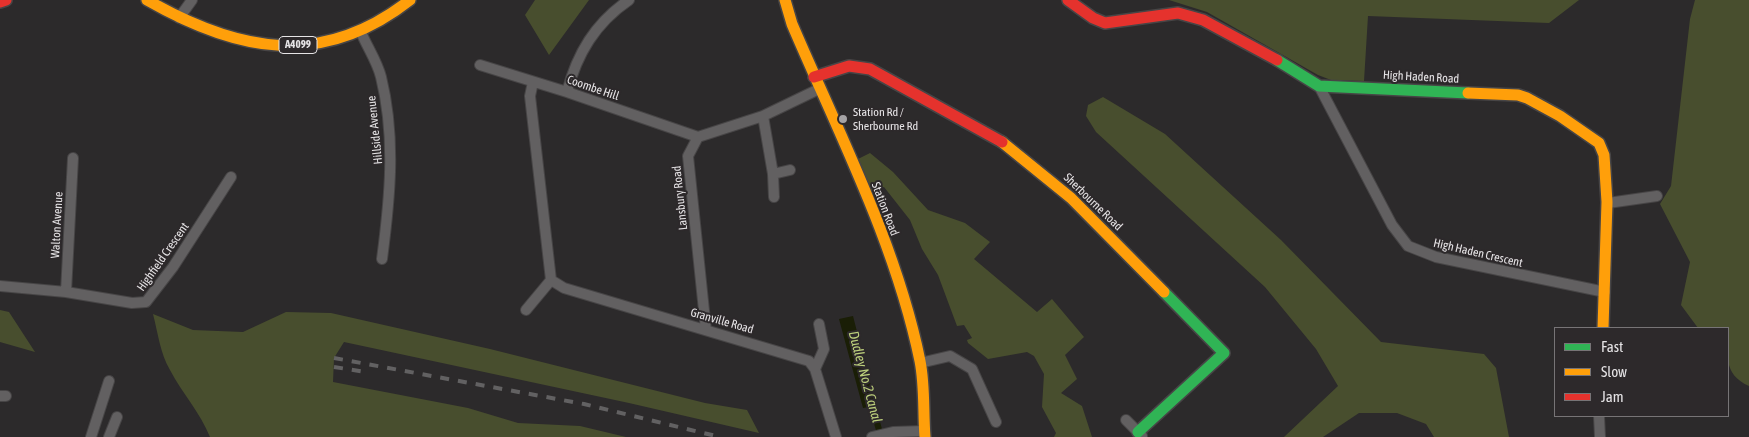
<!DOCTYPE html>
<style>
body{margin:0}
#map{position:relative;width:1749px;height:437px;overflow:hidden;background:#2c2a2b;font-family:"Asap Condensed",sans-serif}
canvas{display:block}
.legend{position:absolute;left:1554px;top:327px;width:175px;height:90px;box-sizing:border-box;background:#2d292b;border:1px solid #777476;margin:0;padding:6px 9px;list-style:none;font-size:15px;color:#e6e4e6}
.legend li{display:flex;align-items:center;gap:10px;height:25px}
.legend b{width:25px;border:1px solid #777476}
</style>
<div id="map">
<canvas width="1749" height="437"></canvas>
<ul class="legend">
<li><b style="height:6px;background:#30b455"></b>Fast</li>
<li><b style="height:6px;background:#ff9f0a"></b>Slow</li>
<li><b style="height:6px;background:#e5322d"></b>Jam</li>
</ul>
</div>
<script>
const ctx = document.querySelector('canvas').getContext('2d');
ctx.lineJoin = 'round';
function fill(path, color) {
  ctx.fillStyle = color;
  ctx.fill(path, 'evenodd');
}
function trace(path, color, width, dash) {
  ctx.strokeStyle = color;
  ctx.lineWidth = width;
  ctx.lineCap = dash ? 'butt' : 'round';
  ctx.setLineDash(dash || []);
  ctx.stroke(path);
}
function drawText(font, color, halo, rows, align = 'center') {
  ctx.font = font + ' "Asap Condensed",sans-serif';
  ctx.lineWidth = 4;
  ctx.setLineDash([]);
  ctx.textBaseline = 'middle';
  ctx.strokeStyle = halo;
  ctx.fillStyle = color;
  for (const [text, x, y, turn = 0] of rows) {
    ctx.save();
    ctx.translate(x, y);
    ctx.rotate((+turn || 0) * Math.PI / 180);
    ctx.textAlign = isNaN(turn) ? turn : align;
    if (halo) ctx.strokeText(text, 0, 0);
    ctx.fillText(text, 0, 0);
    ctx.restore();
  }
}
fill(new Path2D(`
 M 535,0 L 589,0 L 549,55 L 525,15 Z
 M 1169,0 L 1579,0 L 1549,23 L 1368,16 L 1364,81 L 1331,80 L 1318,75 L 1207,12 Z
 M 1695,0 L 1749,0 L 1749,386 C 1722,374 1728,353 1728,328 L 1698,328 L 1681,305 L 1690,262 L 1660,204 L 1671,186 L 1690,19 Z
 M 1103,97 L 1165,134 L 1281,240 L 1381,342 L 1484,354 L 1496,368 L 1509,437 L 1434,437 L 1426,424 L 1397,413 L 1359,413 L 1323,437 L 1284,437 L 1338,386 L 1316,349 L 1265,287 L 1096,132 L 1086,116 L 1088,105 Z
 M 870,153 L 893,172 L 928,210 L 965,223 L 990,242 L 974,259 L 1037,312 L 1052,299 L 1084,337 L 1065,355 L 1077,379 L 1061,393 L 1082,406 L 1092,437 L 1054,437 L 1056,433 L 1042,407 L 1044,374 L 1034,356 L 1027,352 L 988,359 L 968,343 L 967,340 L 972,338 L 964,325 L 957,326 L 938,275 L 922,249 L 910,220 L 884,187 L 871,192 L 856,160 Z
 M 0,310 L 9,312 L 35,352 L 0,342 Z
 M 286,312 L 331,313 L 490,349 L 705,403 L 747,410 L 759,433 L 629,403 L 344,342 L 334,358 L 333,382 L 468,408 L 518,423 L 580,426 L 626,437 L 210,437 C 200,412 182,393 170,370 C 160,353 158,333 153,314 L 193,330 L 243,332 Z`), '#484e2e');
fill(new Path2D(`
 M 853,316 L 884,437 L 878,437 L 869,407 L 863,408 L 839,319 Z`), '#1a1e06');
const street = new Path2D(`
 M 179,18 L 192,0
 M 361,32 C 367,47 377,61 381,77 C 396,138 390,198 382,259
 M 480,65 L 567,92 L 698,137
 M 533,82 L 530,96 L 551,280 L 564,288 L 809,361 L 815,369 L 836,437
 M 1319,86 L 1392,225 L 1408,246 L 1436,257 L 1605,292
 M 567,92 C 577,54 595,23 629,0
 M 763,116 L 773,174 L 774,197
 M 773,174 L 790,170
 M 1608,203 L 1657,196
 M 0,286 L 66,292 L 132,303 L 146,302 L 173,267 L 231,177
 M 66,292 L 73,158
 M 526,310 L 551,280
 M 706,330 L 688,156 L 698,137 L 763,116 L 819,89
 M 920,363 L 950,356 L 972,369 L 996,422
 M 815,369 L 824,349 L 819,324
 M 0,396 L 6,396
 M 1599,416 L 1600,437
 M 1126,420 L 1142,436
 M 91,437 L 109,381
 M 109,437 L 117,417
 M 872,437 L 893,432 L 924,431`);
const fast = new Path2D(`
 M 1277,60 L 1319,86 L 1468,93
 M 1138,432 L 1224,353 L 1164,292`);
const slow = new Path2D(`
 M 147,0 C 238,52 322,69 410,0
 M 785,0 L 792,24 C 839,134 896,244 920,361 C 925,386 923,412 925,437
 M 1468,93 L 1518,95 L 1527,98 L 1560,116 L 1599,143 L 1604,155 L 1607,202 L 1603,328
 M 1002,142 L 1071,198 L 1164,292`);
const jam = new Path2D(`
 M 1068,0 L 1093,18 L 1105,23 L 1178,13 L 1203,20 L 1277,60
 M 0,2 L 6,0
 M 814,77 L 849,66 L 870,69 L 1002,142`);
trace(street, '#474546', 12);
trace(fast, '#474546', 14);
trace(slow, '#474546', 14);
trace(jam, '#474546', 14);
trace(street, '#626061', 10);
trace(fast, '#30b455', 11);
trace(slow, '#ff9f0a', 11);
trace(jam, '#e5322d', 11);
trace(new Path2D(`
 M 334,358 L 584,404 L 720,437
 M 334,367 L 366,372`), '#626162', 4, [9, 9]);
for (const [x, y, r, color] of [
 [843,119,5,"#a5a3a5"]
]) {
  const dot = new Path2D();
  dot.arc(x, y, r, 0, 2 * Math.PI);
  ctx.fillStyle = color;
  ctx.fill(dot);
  trace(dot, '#2d292b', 2);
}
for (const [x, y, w] of [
 [298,45,38]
]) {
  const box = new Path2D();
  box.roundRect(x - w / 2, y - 8.5, w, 17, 4);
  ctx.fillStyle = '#2d292b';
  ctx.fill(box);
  trace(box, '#e6e4e6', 1);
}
drawText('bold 11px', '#e6e4e6', null, [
 ["A4099",298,45]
]);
drawText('12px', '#e6e4e6', '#2d292b', [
 ["High Haden Road",1421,77,3],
 ["Coombe Hill",593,88,19],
 ["Hillside Avenue",375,130,-96],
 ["Lansbury Road",680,198,-96],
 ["Sherbourne Road",1093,202,44],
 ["Station Road",885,209,69],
 ["Walton Avenue",57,225,-87],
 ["High Haden Crescent",1478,253,13],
 ["Highfield Crescent",163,257,-55],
 ["Granville Road",722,321,16]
]);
drawText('12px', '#e6e4e6', '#2d292b', [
 ["Station Rd /",853,112],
 ["Sherbourne Rd",853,126]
], 'left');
drawText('italic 14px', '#bccf7c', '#2d292b', [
 ["Dudley No.2 Canal",865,377,75]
]);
</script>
